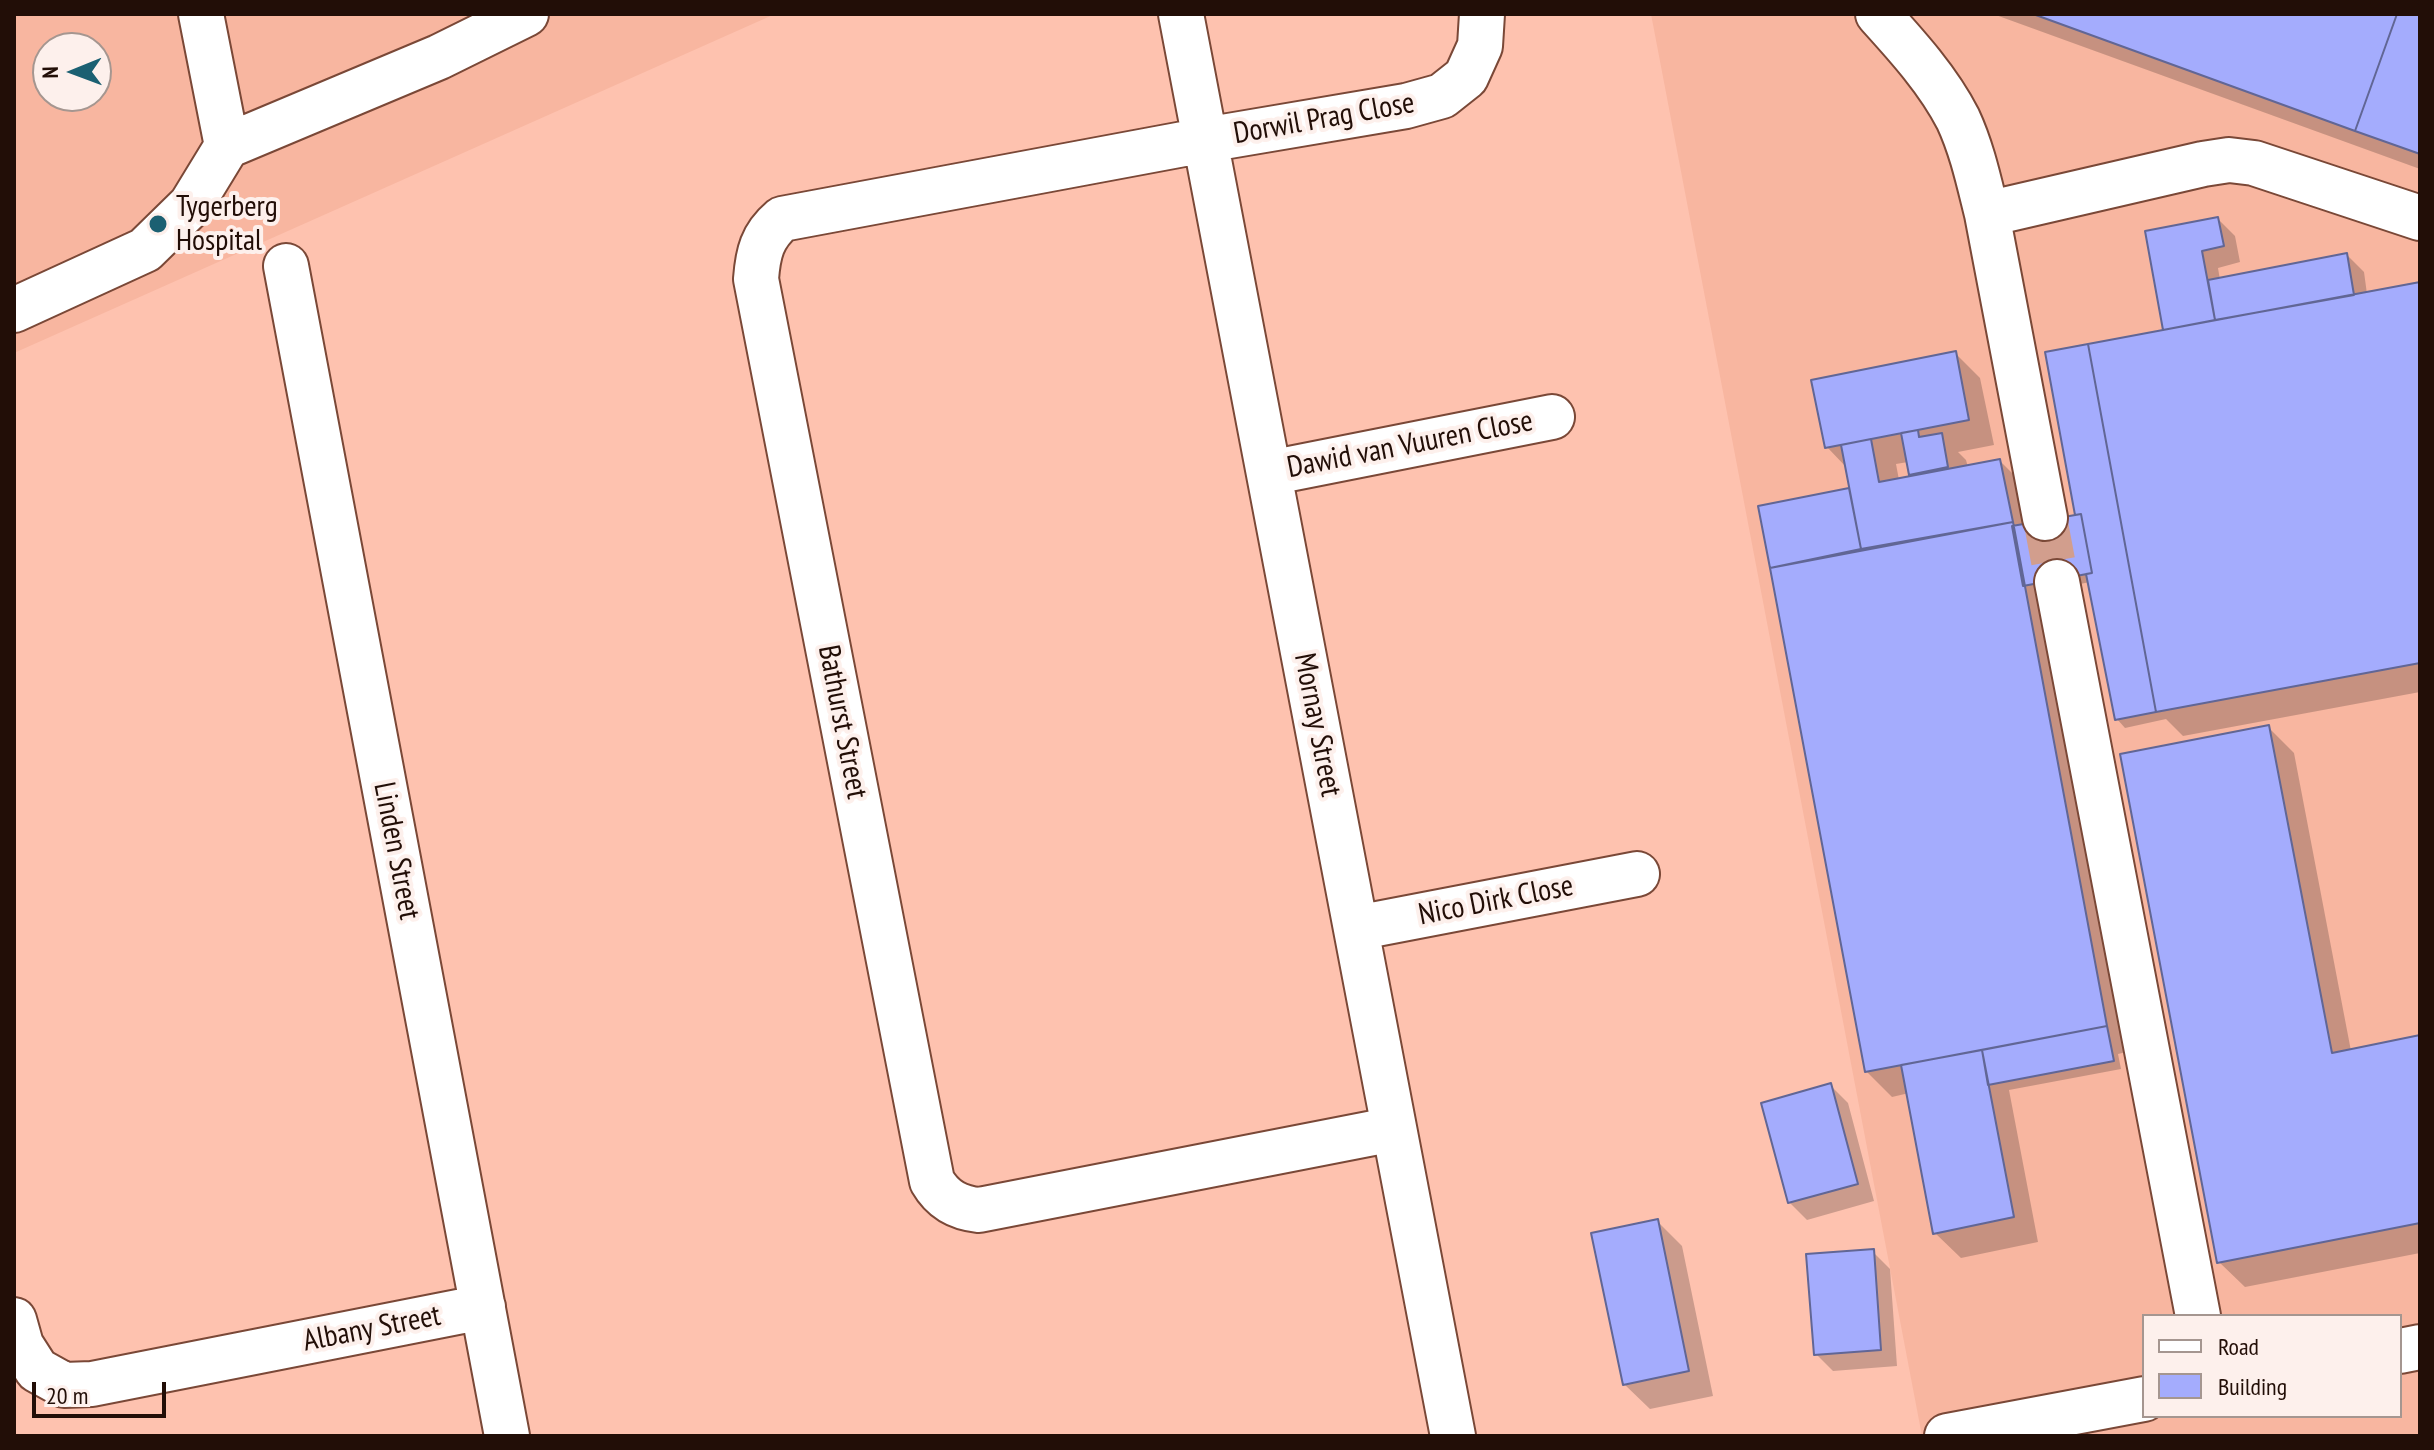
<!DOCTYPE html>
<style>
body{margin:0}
#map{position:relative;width:2434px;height:1450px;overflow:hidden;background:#fec2af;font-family:"PT Sans Narrow",sans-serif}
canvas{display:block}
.frame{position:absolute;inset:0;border:16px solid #220e07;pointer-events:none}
.legend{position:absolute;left:2142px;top:1314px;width:260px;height:104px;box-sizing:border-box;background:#fdf0ec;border:2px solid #a59690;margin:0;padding:10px 14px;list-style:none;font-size:24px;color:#220e07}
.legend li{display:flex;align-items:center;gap:16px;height:40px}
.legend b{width:40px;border:2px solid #a59690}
.north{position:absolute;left:32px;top:32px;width:80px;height:80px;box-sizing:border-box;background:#fdf0ec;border:2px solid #a59690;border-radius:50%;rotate:269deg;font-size:22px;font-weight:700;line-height:32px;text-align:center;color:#220e07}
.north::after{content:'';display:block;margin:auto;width:28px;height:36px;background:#1b6072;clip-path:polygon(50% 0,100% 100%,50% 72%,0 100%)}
.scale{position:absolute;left:32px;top:1382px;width:134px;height:36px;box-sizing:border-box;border:4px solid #220e07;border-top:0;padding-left:10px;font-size:24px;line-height:28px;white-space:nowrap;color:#220e07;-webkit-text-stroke:6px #fdf0ec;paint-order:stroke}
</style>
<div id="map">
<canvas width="2434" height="1450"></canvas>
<div class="frame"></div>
<ul class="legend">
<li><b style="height:10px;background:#fff"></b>Road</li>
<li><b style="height:22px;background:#a4acfd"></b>Building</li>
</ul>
<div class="north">N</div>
<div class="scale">20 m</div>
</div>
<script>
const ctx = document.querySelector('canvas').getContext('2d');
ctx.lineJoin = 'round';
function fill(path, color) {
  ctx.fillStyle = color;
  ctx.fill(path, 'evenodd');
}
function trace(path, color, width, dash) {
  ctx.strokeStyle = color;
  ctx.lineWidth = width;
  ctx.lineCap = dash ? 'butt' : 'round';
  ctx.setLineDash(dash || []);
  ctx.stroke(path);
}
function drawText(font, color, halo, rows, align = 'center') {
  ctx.font = font + ' "PT Sans Narrow",sans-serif';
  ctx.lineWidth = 8;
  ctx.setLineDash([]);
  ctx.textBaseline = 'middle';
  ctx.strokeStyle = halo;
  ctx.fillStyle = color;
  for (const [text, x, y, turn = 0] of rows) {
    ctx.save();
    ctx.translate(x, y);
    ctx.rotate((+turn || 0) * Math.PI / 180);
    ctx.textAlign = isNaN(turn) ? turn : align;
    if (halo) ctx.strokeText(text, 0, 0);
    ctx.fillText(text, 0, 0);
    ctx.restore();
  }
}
fill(new Path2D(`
 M 14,14 L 775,14 L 14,353 ZM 48,48 L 96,48 L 96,96 L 48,96 Z
 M 1651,14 L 2420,14 L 2420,1436 L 1922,1436 ZM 2144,1316 L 2400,1316 L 2400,1416 L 2144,1416 Z`), '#f8b6a0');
fill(new Path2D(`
 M 1993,14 L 2420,14 L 2420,169 Z
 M 2218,219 L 2235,236 L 2240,262 L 2218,268 L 2220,280 L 2347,255 L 2364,272 L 2367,294 L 2420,284 L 2420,692 L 2183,736 L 2166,719 L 2125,728 L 2117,719 L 2090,582 L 2045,591 L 2131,1051 L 2118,1054 L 2121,1069 L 2009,1090 L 2038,1242 L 1961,1258 L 1935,1233 L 1909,1093 L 1892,1097 L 1866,1071 L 1761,507 L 1848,490 L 1853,494 L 1847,468 L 1827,447 L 1955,353 L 1980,378 L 1994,445 L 1958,452 L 1966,460 L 1968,467 L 2000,461 L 2025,486 L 2032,524 L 2077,516 L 2047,354 L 2168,331 L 2165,329 L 2147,232 ZM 2307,301 L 2308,305 L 2176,330 L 2176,326 ZM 1908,462 L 1911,474 L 1914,477 L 1899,480 L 1896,464 Z
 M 2268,727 L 2294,753 L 2351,1051 L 2420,1037 L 2420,1253 L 2245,1287 L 2219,1262 Z
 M 1831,1086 L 1848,1103 L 1874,1201 L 1807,1220 L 1789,1202 Z
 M 1657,1221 L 1682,1246 L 1713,1396 L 1650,1409 L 1624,1384 Z
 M 1873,1252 L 1890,1269 L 1897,1366 L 1833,1371 L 1816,1354 Z`), '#0003');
const building = new Path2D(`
 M 2033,14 L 2397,14 L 2355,131 Z
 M 2397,14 L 2420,14 L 2420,154 L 2355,131 Z
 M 2218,217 L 2224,246 L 2202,251 L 2215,320 L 2163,330 L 2145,231 Z
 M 2347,253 L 2354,295 L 2215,320 L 2208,280 Z
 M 2420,282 L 2420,663 L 2156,712 L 2088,344 Z
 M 2088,344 L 2156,712 L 2115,720 L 2086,574 L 2092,573 L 2081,514 L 2075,515 L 2045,352 Z
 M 1956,351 L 1969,420 L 1825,448 L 1811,380 Z
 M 1918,430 L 1919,437 L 1942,433 L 1948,467 L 1909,475 L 1901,433 Z
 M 1871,439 L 1879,482 L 2000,459 L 2013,522 L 1861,549 L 1841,445 Z
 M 1849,488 L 1861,549 L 1770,568 L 1758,506 Z
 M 2081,514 L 2092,573 L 2023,586 L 2012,526 Z
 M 2013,522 L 2107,1026 L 1865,1072 L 1770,568 Z
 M 2269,725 L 2332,1053 L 2420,1035 L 2420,1223 L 2217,1263 L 2120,754 Z
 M 2107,1026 L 2114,1061 L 1988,1085 L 1982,1050 Z
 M 1982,1050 L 2014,1217 L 1933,1234 L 1901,1065 Z
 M 1831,1083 L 1858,1184 L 1788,1203 L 1761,1103 Z
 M 1658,1219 L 1689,1371 L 1623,1385 L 1591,1233 Z
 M 1874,1249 L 1881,1350 L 1814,1355 L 1806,1254 Z`);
fill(building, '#a4acfd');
trace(building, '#616695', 2);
trace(new Path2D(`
 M 2045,518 L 2057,582`), '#d29e8d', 44, [44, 22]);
const minor = new Path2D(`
 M 201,14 L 227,146
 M 1181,14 L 1453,1436
 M 1878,14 C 1907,46 1938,80 1958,119 C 1972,149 1979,182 1987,214 L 2203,164 L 2229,160 L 2254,163 L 2420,218
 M 1987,214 L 2045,518
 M 286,266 L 507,1436
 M 14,310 L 145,250 L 191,205 L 227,146 L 439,57 L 526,14
 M 1269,473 L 1552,417
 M 2057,582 L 2198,1316
 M 1356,928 L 1637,874
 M 1394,1129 L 979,1210 C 958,1208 943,1200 932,1181 L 756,279 C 758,253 762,236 782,219 L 1205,140 L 1406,106 L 1442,96 L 1466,77 L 1480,46 L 1482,14
 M 14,1320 L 21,1345 L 37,1370 L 64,1385 L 92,1384 L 483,1307
 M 2400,1351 L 2420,1347
 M 1947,1436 L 2144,1399`);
trace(minor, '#7a4837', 48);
trace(minor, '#fff', 44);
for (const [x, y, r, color] of [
 [158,224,10,"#1b6072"]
]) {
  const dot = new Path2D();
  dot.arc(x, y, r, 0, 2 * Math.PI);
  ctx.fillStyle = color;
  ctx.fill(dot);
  trace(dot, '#fdf0ec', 3);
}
drawText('30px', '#220e07', '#fdf0ec', [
 ["Dorwil Prag Close",1324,119,-10],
 ["Dawid van Vuuren Close",1410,445,-11],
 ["Bathurst Street",842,722,79],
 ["Mornay Street",1317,725,79],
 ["Linden Street",396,851,79],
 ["Nico Dirk Close",1496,901,-11],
 ["Albany Street",372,1329,-11]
]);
drawText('30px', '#220e07', '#fdf0ec', [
 ["Tygerberg",176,207],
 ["Hospital",176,241]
], 'left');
</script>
